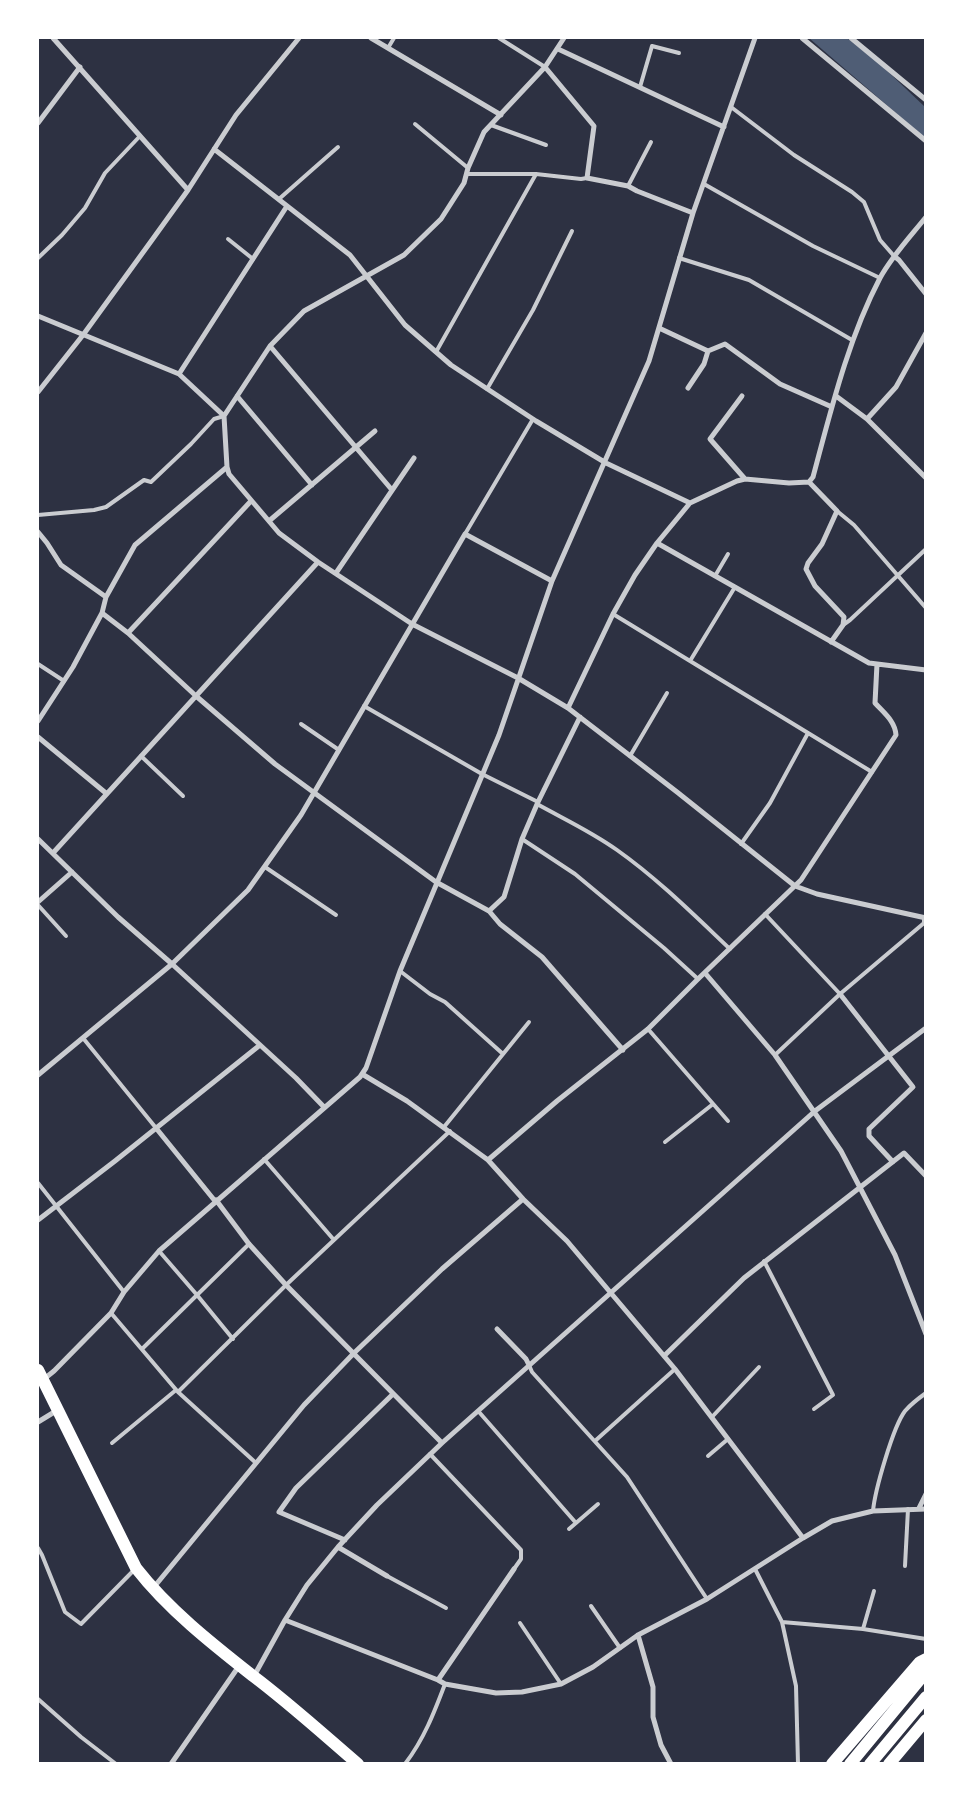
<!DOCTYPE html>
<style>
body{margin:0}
#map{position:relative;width:963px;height:1801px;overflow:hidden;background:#2d3142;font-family:Quicksand,sans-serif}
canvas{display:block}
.frame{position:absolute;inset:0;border:39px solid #fff;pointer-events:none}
</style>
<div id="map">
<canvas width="963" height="1801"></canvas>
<div class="frame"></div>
</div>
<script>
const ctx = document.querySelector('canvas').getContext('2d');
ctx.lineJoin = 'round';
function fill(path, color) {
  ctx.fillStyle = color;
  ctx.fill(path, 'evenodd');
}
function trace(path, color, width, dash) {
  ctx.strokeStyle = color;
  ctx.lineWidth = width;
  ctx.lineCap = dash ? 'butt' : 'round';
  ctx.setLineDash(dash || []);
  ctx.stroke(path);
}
fill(new Path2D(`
 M 809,38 L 847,38 L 880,64 L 925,107 L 925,138 Z`), '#4f5d75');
trace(new Path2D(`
 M 499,38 L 545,67
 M 388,48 L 394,38
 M 640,87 L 652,46 L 679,53
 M 731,107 L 794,155 L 852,192 L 864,202 L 880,240 L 894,256
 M 415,124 L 468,168
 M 491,125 L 546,145
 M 467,174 L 536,174 L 581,179 L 587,178
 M 704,184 L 813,246 L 880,278
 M 628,186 L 651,142
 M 279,199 L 338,147
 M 228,239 L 253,259
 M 38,258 L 62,235 L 85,208 L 105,173 L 140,136
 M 679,258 L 749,280 L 852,340
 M 436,352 L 536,174
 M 487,389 L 533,310 L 572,231
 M 837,511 L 854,525 L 926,608
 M 38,515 L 94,510 L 106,507 L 144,480 L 151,482 L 191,444 L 214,419 L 224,416
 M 465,534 L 533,419
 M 715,576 L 728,554
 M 613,614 L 872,772
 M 843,625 L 850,620 L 926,549
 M 690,661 L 735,587
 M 38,664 L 64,681
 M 364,706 L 482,774 L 538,802
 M 301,724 L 339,750
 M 141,756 L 183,796
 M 630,756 L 667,693
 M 537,804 C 564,819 592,832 617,850 C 658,879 694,915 730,949
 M 522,839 L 575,874 L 664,948 L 698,979
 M 741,844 L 770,803 L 808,733
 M 265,867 L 336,915
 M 38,905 L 66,936
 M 765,914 L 840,994
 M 400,971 L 430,994 L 445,1002 L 503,1054
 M 648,1029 L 728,1121
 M 83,1038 L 156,1128
 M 775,1055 L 840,994 L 924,923 L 924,918
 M 444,1127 L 529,1022
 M 665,1142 L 713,1104
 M 264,1159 L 334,1240
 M 38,1183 L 124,1292
 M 159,1251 L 197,1295 L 233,1339
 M 764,1261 L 833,1395 L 814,1409
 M 111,1313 L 178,1392 L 256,1463
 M 142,1349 L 249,1244
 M 529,1365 L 532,1372 L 627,1477 L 707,1599
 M 178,1392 L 286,1285 L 450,1131
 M 479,1412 L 576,1523
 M 712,1417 L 759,1367
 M 595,1441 L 675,1369
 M 112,1443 L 176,1390
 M 430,1454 L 521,1550 L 521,1559 L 514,1569
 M 708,1456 L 728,1439
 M 873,1511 C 875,1490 893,1427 905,1411 C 911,1404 919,1398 926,1393
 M 569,1529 L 598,1504
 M 38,1548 L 42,1555 L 65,1612 L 81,1624 L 134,1570
 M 905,1566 L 908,1509
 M 755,1569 L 782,1622 L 796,1686 L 798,1764
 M 387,1576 L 446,1608
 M 591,1606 L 620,1648
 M 782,1622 L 863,1629 L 926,1639
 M 520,1623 L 561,1684
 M 863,1629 L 874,1591
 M 38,1699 L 81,1737 L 116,1764
 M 405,1764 C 424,1739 434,1713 445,1684`), '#caccd0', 4);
trace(new Path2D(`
 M 53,38 L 188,190
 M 371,38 L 501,115
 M 802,38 L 926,141
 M 851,38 L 926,100
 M 558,49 L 724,127
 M 545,67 L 594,126 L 587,178 L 628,186 L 637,191 L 693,213
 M 38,123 L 80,67
 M 214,149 L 350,255 L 405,325 L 451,365 L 536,421 L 606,463 L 690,503
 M 894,256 L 899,260 L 926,294
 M 38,316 L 179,374 L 224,416 L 227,467 L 229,474 L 279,533 L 318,562 L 412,624 L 518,678 L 568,708 L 677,792 L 795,886 L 817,894 L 926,918
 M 659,328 L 708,351 L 725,344 L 780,384 L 832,407
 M 270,346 L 392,490
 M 179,374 L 287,206
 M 688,388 L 704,364 L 708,351
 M 38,392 L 83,335 L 152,240 L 188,190 L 236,115 L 299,38
 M 237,396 L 312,485
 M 742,396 L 710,439 L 745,479
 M 836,396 L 867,419 L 926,478
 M 224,416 L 270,346 L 304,311 L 404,255 L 441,219 L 464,183 L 468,168 L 484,132 L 545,67 L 564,38
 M 867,419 L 896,387 L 926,333
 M 809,482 L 813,477 C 831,410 848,339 880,278 C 892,256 910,237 926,217
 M 269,521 L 375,431
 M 38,532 L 47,543 L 61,565 L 106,597
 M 657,543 L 869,663 L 926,670
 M 336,573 L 414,458
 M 102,613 L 128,633 L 196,696 L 275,764 L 436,882 L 489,911 L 500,924 L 542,957 L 623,1050
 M 128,633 L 251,501
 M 568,708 L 613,614 L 635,575 L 657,543 L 690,503 L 737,481 L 745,479 L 789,483 L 809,482 L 837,511 L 822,544 L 808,563 L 806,569 L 815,586 L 844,617 L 843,625 L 831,642
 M 38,721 L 73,667 L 102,613 L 106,597 L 135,545 L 227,467
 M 38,737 L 107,794
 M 38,839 L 118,917 L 172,964 L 296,1078 L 324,1107
 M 53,853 L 318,562
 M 38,902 L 72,872
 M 489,911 L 504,897 L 522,839 L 538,802 L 580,717
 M 705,973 L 775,1055 L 841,1151 L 895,1255 L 926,1334
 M 840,994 L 913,1087 L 869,1129 L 869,1136 L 893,1162
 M 362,1074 L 407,1101 L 488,1160 L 523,1199 L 567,1241 L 675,1369 L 803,1538
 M 38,1075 L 172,964 L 248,890 L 301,815 L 465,534 L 552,581
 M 156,1128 L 215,1201
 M 488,1160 L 557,1101 L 648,1029 L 698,979 L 801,880 L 896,735 C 895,721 884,713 875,703 L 877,664
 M 216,1200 L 249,1244 L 286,1285 L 442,1443
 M 38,1220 L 115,1161 L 260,1045
 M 497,1329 L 526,1359 L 529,1365
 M 664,1356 L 744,1278 L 904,1153 L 926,1176
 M 44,1379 L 54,1371 L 111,1313 L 124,1292 L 159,1251 L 360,1077 L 366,1068 L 400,971 L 499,735 L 552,581 L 649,361 L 693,213 L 755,38
 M 38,1422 L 56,1411
 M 919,1508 L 926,1494
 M 345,1540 L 279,1512 L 296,1488 L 393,1394
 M 338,1547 L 387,1576
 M 154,1587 L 304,1405 L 354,1353 L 442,1269 L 523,1199
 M 285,1620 L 438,1680 L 445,1684 L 496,1693 L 522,1692 L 561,1684 L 593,1667 L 638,1635 L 707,1599 L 803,1538 L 832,1521 L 873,1511 L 926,1509
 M 638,1635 L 653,1687 L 653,1717 L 661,1745 L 671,1764
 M 254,1676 L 285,1620 L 307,1585 L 338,1547 L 377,1505 L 442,1443 L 815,1111 L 926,1028
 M 438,1680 L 514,1569
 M 171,1764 L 239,1666`), '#caccd0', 5);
trace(new Path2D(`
 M 38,1370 L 136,1568 C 168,1609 211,1643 253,1676 C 289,1703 323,1734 358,1764
 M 832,1764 L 920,1662 L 926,1659
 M 850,1764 L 926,1672
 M 870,1764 L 926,1697
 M 889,1764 L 926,1720`), '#fff', 12);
</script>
